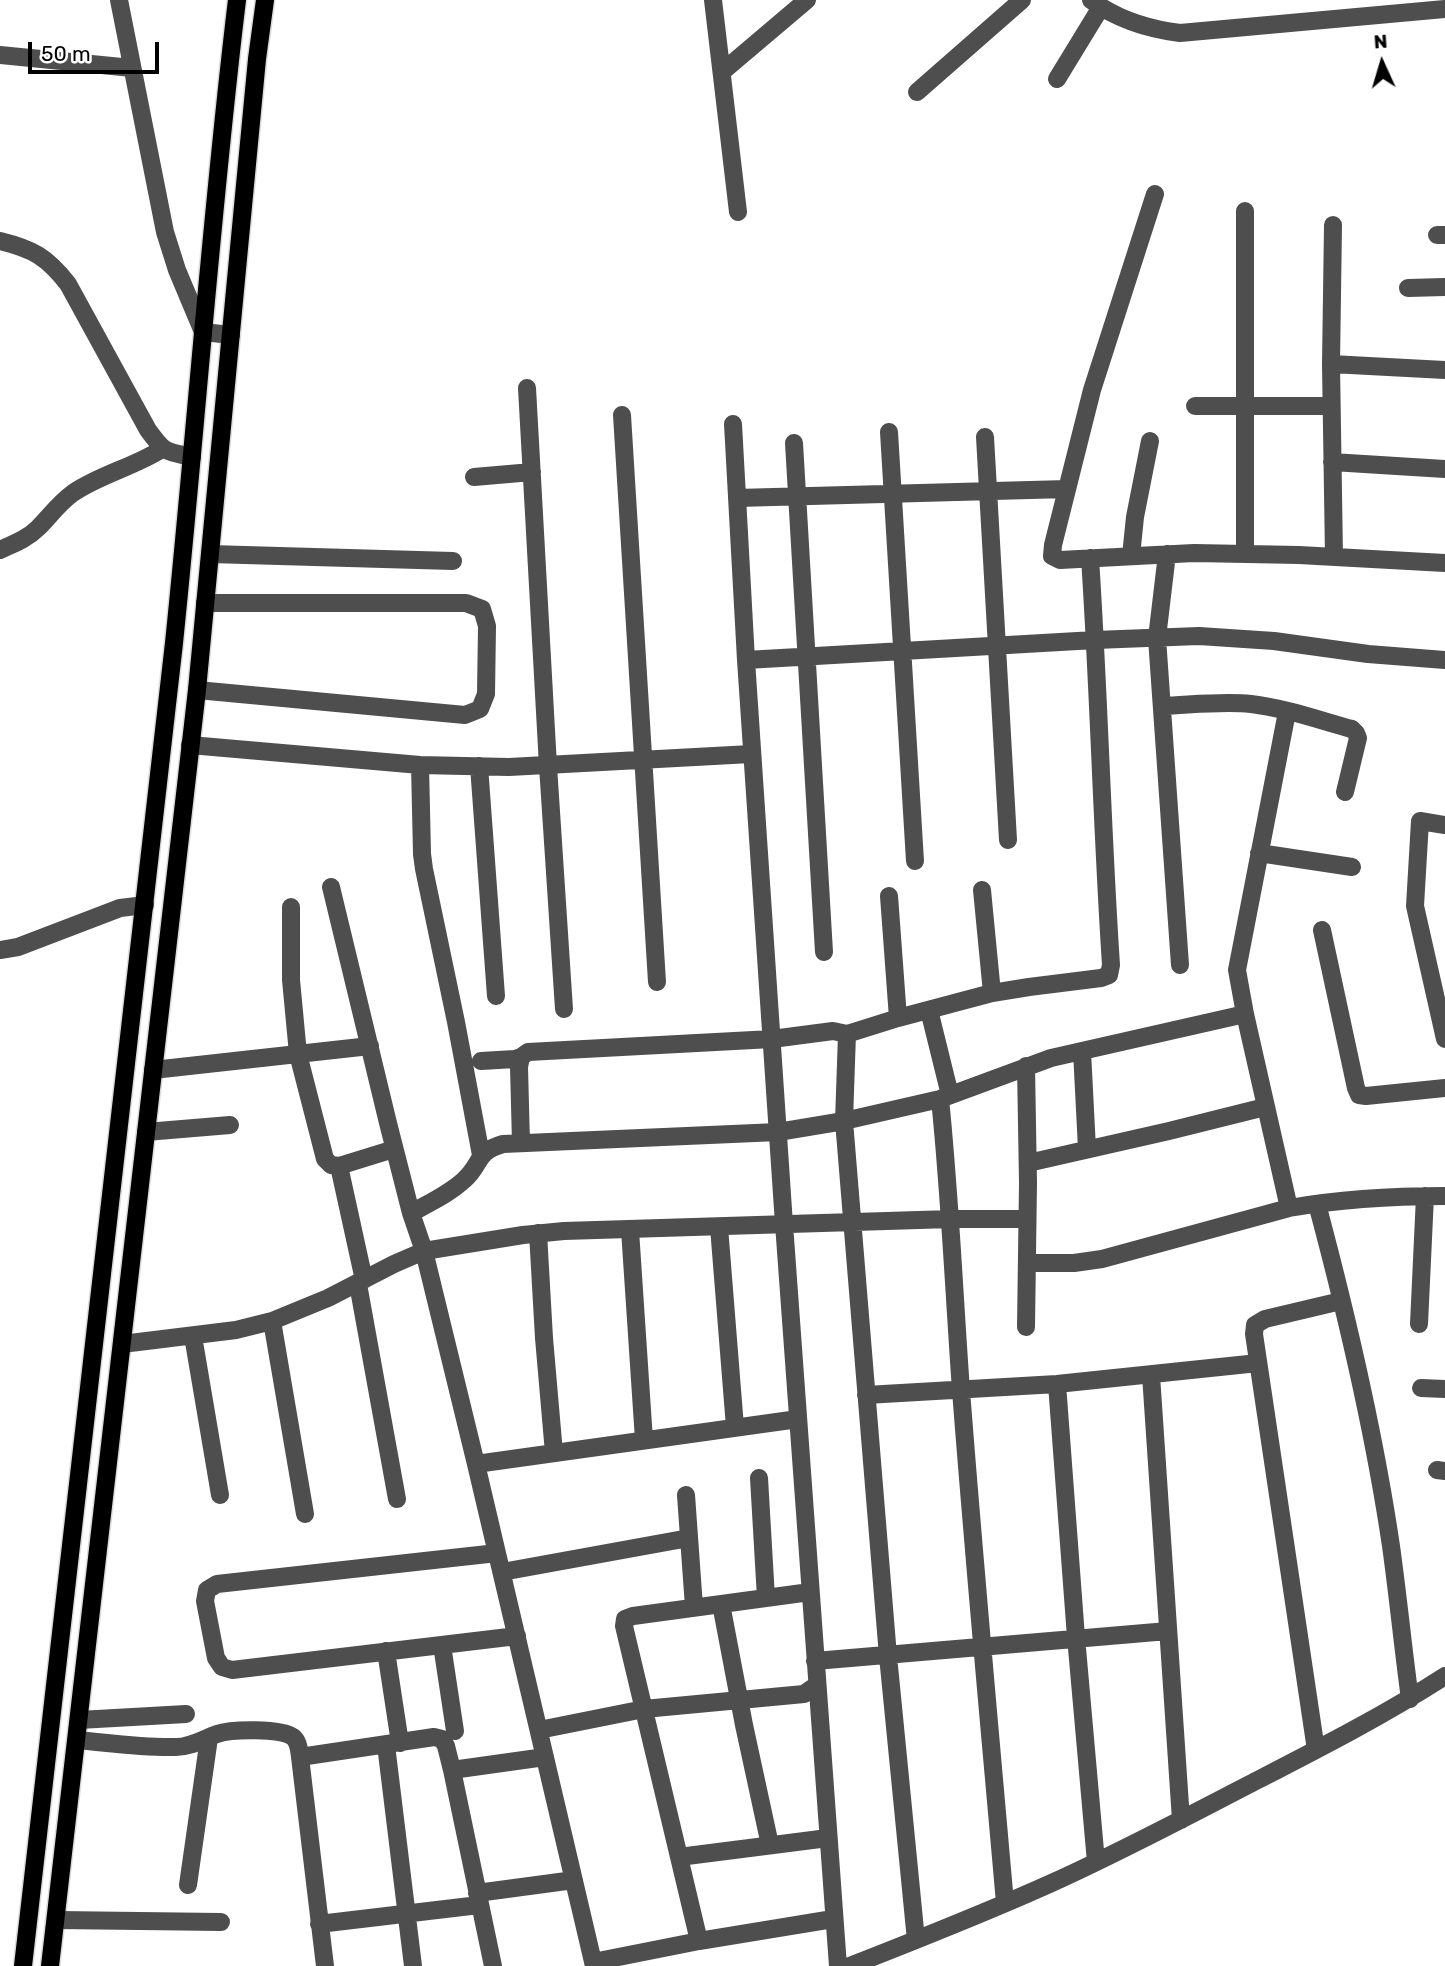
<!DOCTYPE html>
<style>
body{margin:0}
#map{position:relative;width:1445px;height:1966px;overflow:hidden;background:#fff;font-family:Rubik,sans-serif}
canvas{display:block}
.north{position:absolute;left:1347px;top:28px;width:70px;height:70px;-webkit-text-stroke:5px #fff;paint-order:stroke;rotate:356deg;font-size:19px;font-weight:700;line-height:28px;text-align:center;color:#000}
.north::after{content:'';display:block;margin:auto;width:24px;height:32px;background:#000;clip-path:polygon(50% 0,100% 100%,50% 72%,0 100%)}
.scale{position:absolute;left:28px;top:42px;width:131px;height:32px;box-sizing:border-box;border:4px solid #000;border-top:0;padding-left:9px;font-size:21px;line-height:24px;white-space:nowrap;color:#000;-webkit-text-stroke:5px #fff;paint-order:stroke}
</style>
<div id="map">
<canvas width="1445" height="1966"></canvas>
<div class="north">N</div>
<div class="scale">50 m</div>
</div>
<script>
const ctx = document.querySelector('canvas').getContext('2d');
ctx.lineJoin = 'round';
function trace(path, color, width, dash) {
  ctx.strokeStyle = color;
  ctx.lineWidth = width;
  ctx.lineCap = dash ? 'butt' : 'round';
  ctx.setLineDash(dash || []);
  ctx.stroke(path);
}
const major = new Path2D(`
 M 23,1966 C 76,1525 127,1084 174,643 C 196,429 211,214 237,0
 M 50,1966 L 197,690 L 257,59 L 265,0`);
trace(major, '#dbdbdb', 21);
trace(new Path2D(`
 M 119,0 L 165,232 L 177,270 L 203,332 L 231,335
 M 713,0 L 738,212
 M 1091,0 C 1118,20 1148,29 1180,33 L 1445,9
 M 0,55 L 132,68
 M 722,72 L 807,0
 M 1057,79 L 1101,7
 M 917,92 L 1022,0
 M 1155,194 L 1092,390 L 1053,545 L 1052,556 L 1060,560 L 1194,553 L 1299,555 L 1445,563
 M 1245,211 L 1245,554
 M 1333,225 L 1331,364 L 1334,557
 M 1437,235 L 1445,235
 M 0,241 C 33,249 47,257 68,284 L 148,430 C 165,453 164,451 192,457
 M 1408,288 L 1445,287
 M 1331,364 L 1445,370
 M 527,388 L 548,766 L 564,1009
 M 1195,406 L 1331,406
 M 622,415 L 657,982
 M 733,424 L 746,660 L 1095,640 L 1199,636 L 1274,641 L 1368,654 L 1445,660
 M 889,432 L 915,861
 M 985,437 L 1008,840
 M 794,443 L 824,952
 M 1332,462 L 1445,469
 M 474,477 L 532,472
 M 737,498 L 1067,489
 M 0,550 C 13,544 27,539 38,528 C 50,516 59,503 73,493 C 101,474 134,467 162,449
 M 210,554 L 453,561
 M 1167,554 L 1157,638 L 1180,965
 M 1131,556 L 1135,517 L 1150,441
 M 746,660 L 784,1224 L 838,1966
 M 197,690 L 465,715 L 480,709 L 486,694 L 487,626 L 482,609 L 466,603 L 205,603
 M 1162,706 C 1191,705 1221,701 1251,704 C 1285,708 1319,720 1352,729 L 1356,733 L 1358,738 L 1345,792
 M 1287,712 L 1237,970 L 1245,1014 L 1289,1208
 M 190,745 L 420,765 L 509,767 L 751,754
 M 420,765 L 422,854 L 424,869 L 456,1022 L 481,1155
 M 479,766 L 496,996
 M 1445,825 L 1420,821 L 1415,906 L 1445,1039
 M 1259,853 L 1352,867
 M 331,887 L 388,1123 L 411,1213 L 424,1251 L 476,1464 L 594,1966
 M 982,890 L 992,993
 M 889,896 L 898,1018
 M 291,907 L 291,980 L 298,1054 L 325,1159 L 331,1165 L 339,1166 L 394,1149
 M 1322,930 L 1356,1088 L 1359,1095 L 1366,1096 L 1445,1088
 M 0,950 L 18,947 L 120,908 L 145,905
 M 929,1010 L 950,1095
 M 847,1034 L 844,1121 L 888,1656 L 916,1940
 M 1082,1051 L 1087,1149
 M 481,1061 L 515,1059 L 521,1057
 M 153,1070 L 370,1046
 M 940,1099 C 950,1196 954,1293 961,1390 C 974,1561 990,1732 1005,1903
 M 146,1132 L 230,1125
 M 521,1143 L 519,1067 L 521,1057 L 528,1052 L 772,1039 L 833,1031 L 847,1034 L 898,1018 L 992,993 L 1029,987 L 1101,978 L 1109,975 L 1111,965 C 1102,830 1099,694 1090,558
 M 1028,1163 L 1169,1131 L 1265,1107
 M 339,1166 L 364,1280
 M 1317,1204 C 1347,1316 1374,1431 1391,1546 C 1398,1596 1403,1648 1410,1699
 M 411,1213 C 429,1203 449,1194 464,1180 C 482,1164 475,1152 503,1144 L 778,1132 L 844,1121 L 940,1099 L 1051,1058 L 1245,1014
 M 719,1227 L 735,1427
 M 630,1230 L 644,1440
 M 538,1233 L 544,1338 L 554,1453
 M 1027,1263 L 1074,1263 L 1102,1259 L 1289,1208 C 1341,1199 1392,1196 1445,1196
 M 358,1284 L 397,1499
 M 272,1321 L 305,1514
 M 1419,1324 L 1425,1196
 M 1026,1327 L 1028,1183 L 1026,1066
 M 193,1336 L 220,1495
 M 122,1344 L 236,1330 L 272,1321 L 328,1298 L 394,1264 L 424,1251 L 523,1235 L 564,1231 L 951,1219 L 1027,1219
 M 1151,1375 L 1181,1820
 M 1057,1384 L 1076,1637 L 1096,1862
 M 1421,1388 L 1445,1389
 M 866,1395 L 1057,1384 L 1258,1363
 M 476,1464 L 798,1419
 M 1437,1470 L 1445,1471
 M 759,1478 L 766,1598
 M 686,1495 L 694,1607
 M 497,1553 L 217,1584 L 207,1590 L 205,1601 L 216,1658 L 222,1667 L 232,1670 L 517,1636
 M 502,1572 L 689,1538
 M 721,1604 L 744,1725 L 770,1845
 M 442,1645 L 455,1731
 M 386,1651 L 400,1743
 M 815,1661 L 1168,1631
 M 79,1720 L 186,1714
 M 539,1730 L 644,1709 L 804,1694 L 817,1685
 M 77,1740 C 110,1743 143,1748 176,1747 C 191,1747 203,1739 217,1734 C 231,1729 281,1728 293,1737 C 299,1742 299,1750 300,1757 L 325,1966
 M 386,1745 L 413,1966
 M 1316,1750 L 1254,1334 L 1255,1325 L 1265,1319 L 1341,1301
 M 300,1757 L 434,1737 L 442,1739 L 446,1746 L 452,1770 L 493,1966
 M 452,1770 L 545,1757
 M 679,1857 L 828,1838
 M 188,1885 L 209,1738
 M 477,1893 L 574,1880
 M 57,1920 L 221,1922
 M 319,1924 L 479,1905
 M 699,1941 L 624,1626 L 625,1619 L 633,1616 L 810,1592
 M 593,1962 L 699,1941 L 833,1919
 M 850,1966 C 919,1939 988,1912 1056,1881 C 1122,1851 1186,1817 1250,1784 C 1316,1750 1383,1716 1445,1676`), '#4e4e4e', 18);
trace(major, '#000', 18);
</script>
